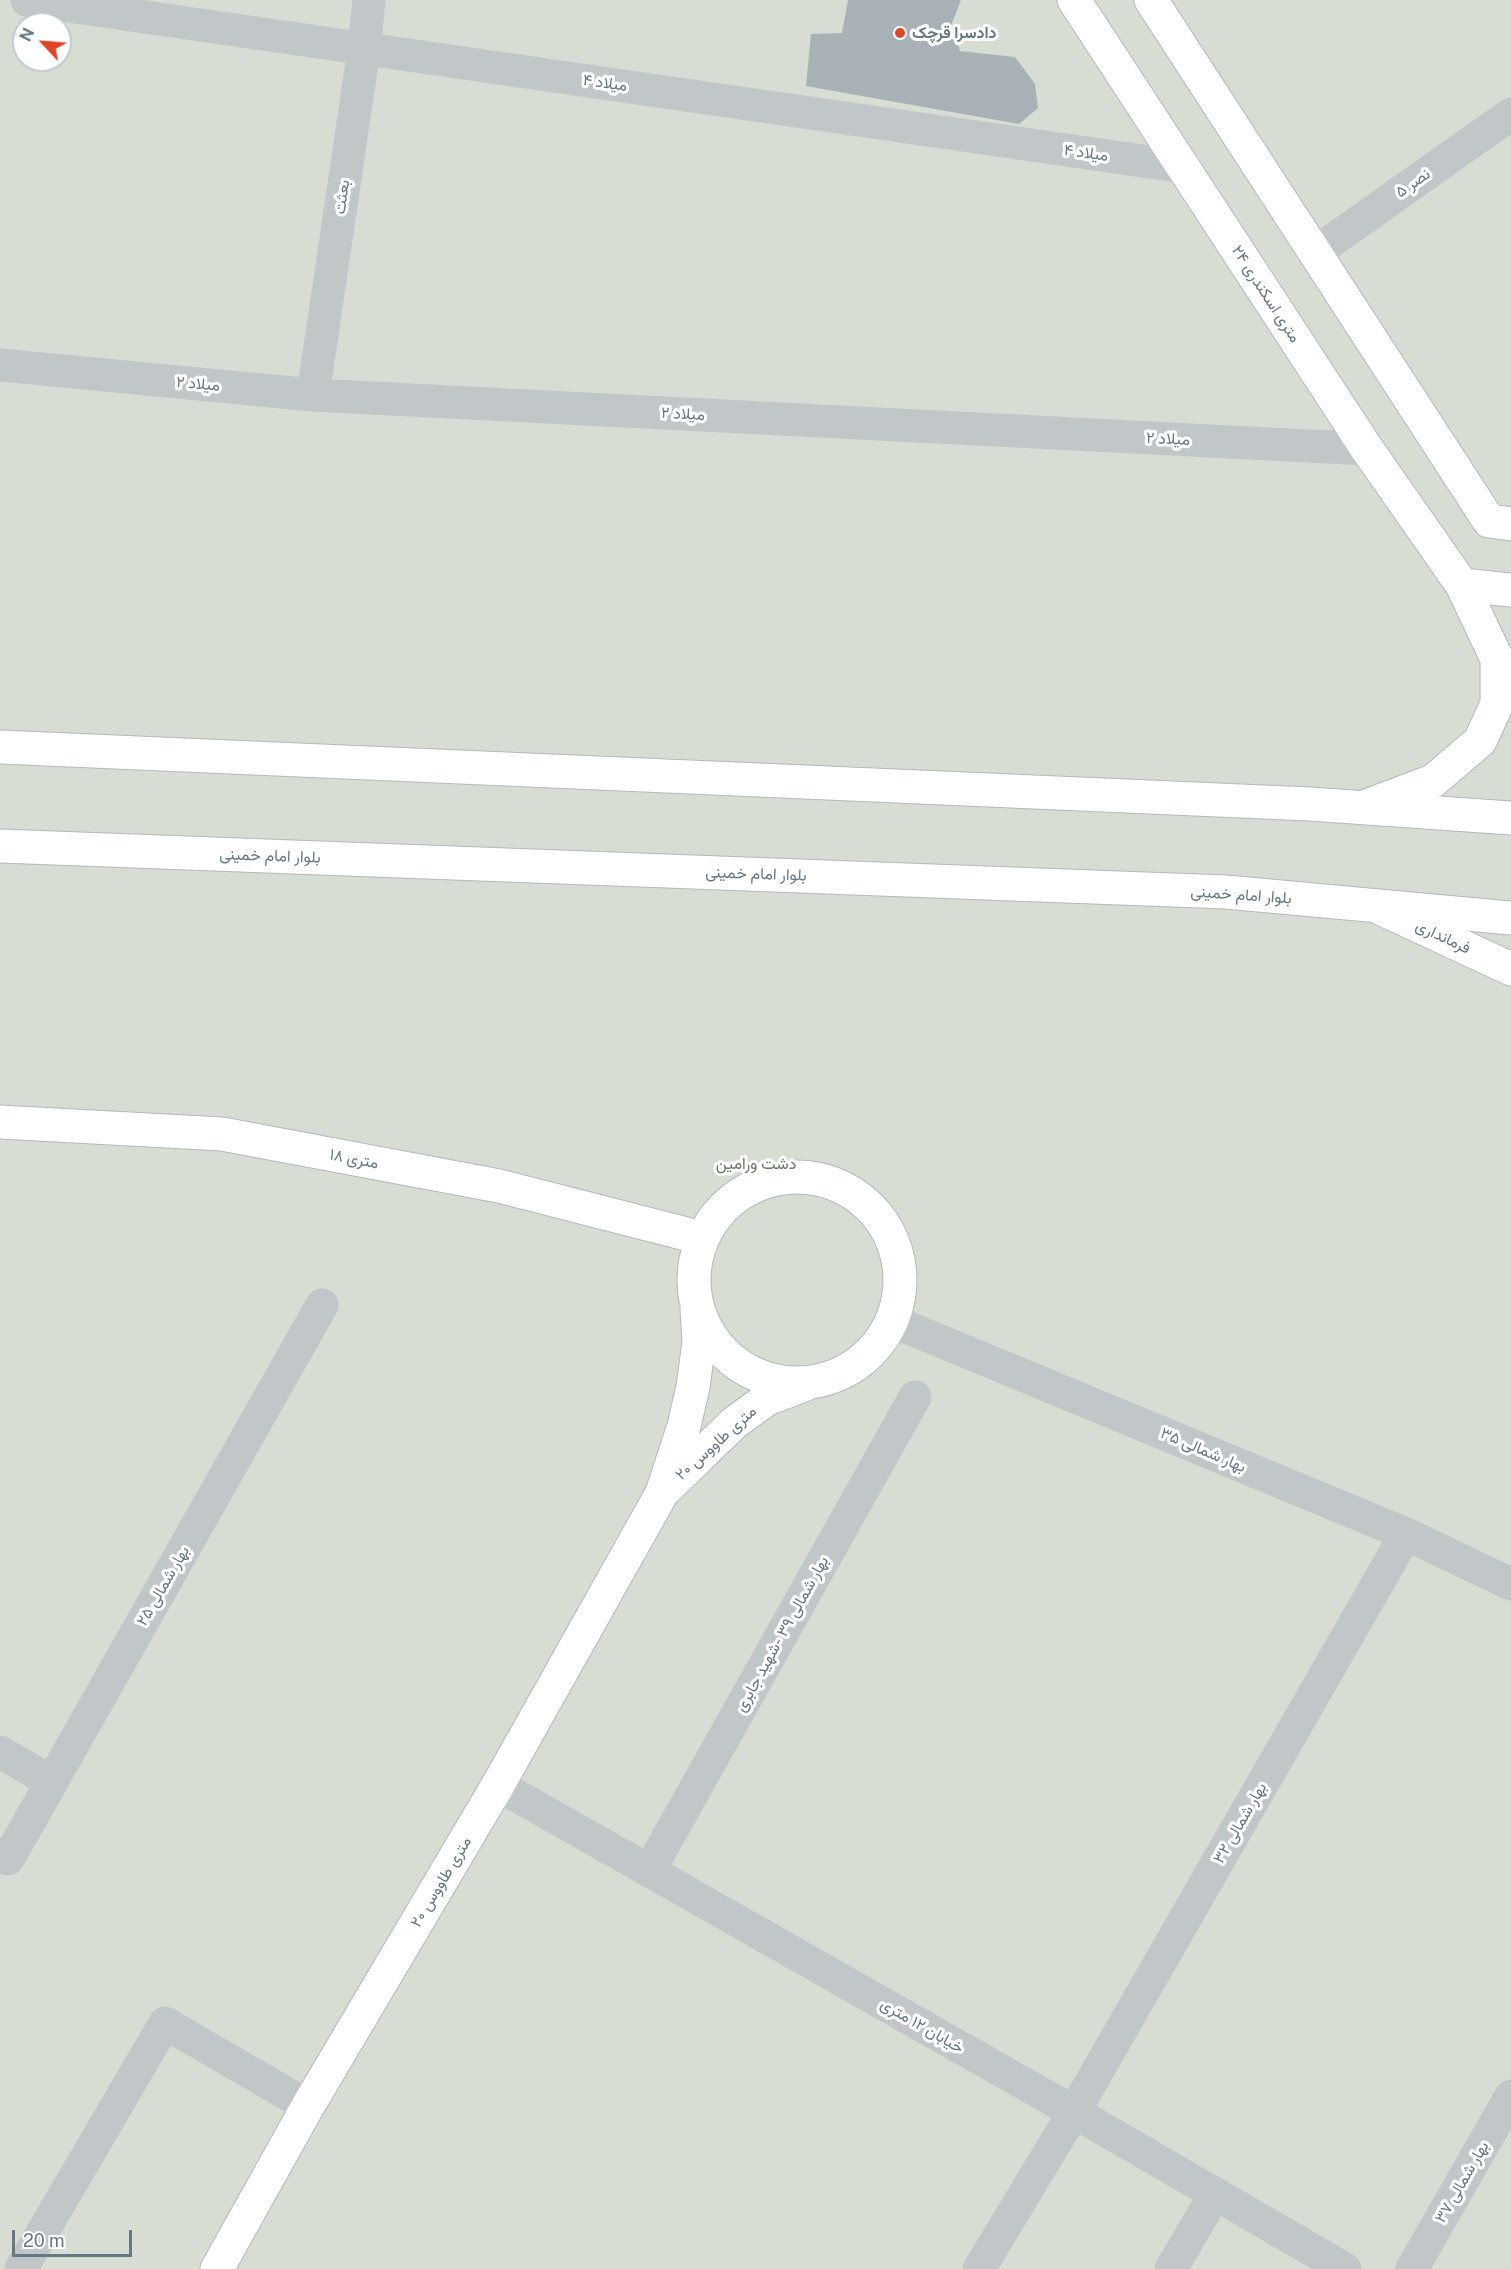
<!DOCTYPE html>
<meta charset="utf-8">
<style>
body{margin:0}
#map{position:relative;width:1511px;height:2269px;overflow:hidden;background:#f6f5f2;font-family:"Public Sans",sans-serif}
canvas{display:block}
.north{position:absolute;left:12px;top:12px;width:60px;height:60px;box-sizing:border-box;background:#fff;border:2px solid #c1c9cd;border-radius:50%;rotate:296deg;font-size:16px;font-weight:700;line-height:24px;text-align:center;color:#657883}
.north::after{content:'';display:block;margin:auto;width:21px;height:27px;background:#e24525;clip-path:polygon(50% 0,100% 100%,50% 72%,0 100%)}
.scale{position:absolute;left:12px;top:2230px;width:120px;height:27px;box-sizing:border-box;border:3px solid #657883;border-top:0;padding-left:8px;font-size:18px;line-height:21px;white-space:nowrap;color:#657883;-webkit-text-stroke:4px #fff;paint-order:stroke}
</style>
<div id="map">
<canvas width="1511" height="2269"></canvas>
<div class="north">N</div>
<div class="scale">20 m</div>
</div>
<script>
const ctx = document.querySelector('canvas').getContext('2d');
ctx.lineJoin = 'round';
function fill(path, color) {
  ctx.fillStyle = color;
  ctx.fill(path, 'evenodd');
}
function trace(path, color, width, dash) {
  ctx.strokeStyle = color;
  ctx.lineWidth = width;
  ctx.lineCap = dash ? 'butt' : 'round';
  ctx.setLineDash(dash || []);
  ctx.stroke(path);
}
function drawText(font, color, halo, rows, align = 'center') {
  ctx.font = font + ' "Public Sans",Vazirmatn,sans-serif';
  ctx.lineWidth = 6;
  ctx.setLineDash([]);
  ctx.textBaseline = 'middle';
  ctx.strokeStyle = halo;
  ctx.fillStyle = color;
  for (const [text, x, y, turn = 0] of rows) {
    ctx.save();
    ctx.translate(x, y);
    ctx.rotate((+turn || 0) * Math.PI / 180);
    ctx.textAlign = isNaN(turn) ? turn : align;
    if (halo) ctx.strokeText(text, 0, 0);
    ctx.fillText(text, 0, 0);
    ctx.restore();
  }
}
fill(new Path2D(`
 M 0,0 L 1511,0 L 1511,2269 L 0,2269 ZM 24,24 L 60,24 L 60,60 L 24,60 Z`), '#d7ddd3');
fill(new Path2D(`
 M 848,0 L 961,0 L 952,23 L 960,51 L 1015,57 L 1035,84 L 1038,108 L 1019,124 L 806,86 L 811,34 L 842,33 Z`), '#a8b1b5');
const secondary = new Path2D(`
 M 1074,0 L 1367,449 L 1462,585 L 1497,659 L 1497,704 L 1480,741 L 1433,781 L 1364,807
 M 1151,0 L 1489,521 L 1511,524
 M 1462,585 L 1511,590
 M 1380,908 L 1511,969
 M 0,1122 L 222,1134 L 499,1186 L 702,1238
 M694 1280a103 103 0 1 1 206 0a103 103 0 1 1-206 0Z
 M 665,1490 L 734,1423 L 767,1399 L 804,1385
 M 217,2269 L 308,2106 L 498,1785 L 662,1493 L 684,1426 L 693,1387 L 699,1342 L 697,1309`);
const primary = new Path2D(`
 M 0,747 L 1310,804 L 1511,818
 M 0,846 L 1226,892 L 1511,918`);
trace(secondary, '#b3b9bd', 35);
trace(primary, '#b4b9bc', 35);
trace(new Path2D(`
 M 27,0 L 1184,167
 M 1316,252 L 1511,114
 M 0,365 L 313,395 L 1367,449
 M 313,395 L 364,49 L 369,0
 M 892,1321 L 1406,1534 L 1511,1584
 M 0,1752 L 52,1782
 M 498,1785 L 1074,2112 L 1345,2269
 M 0,1854 L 8,1859 L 322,1305
 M 649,1871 L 915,1397
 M 21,2269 L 165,2023 L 308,2106
 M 979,2269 L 1074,2112 L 1406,1534
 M 1171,2269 L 1215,2194
 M 1412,2269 L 1511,2096`), '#c1c6c8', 33);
trace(secondary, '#fff', 33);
trace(primary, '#fff', 33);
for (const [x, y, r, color] of [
 [900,33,6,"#e24525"]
]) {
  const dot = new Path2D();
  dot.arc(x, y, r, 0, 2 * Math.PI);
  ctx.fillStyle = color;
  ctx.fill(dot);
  trace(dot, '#fff', 2);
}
drawText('bold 16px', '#657883', '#fff', [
 ["دادسرا قرچک",912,33]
], 'left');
drawText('16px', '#657883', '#fff', [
 ["میلاد ۴",605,83,8],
 ["میلاد ۴",1086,153,8],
 ["نصر ۵",1413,183,-35],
 ["بعثت",342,197,-82],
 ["۲۴ متری اسکندری",1266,294,57],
 ["میلاد ۲",198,384,5],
 ["میلاد ۲",683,414,3],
 ["میلاد ۲",1168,439,3],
 ["بلوار امام خمینی",270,856,2],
 ["بلوار امام خمینی",756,874,2],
 ["بلوار امام خمینی",1241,895,4],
 ["فرمانداری",1443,937,25],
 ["۱۸ متری",354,1159,11],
 ["۲۰ متری طاووس",716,1443,-42],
 ["بهار شمالی ۳۵",1203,1450,23],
 ["بهار شمالی ۲۵",163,1586,-60],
 ["بهار شمالی ۳۹ -شهید جابری",782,1634,-61],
 ["بهار شمالی ۳۲",1240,1823,-60],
 ["۲۰ متری طاووس",441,1882,-59],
 ["خیابان ۱۲ متری",922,2026,30],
 ["بهار شمالی ۳۷",1462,2182,-60]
]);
drawText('16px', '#6a7a63', '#fff', [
 ["دشت ورامین",756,1164]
]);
</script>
